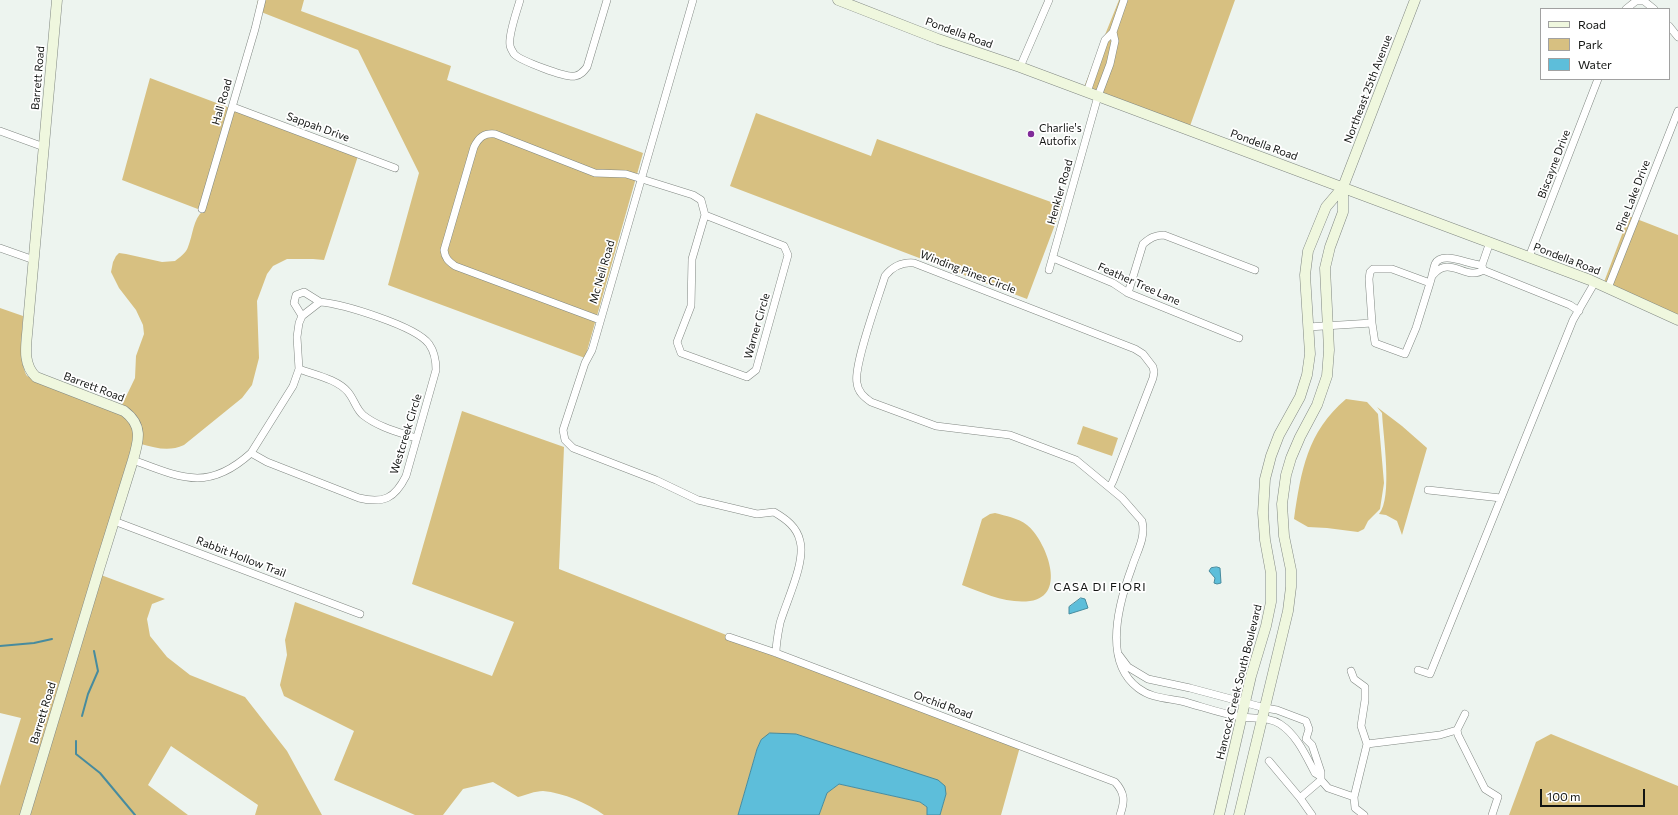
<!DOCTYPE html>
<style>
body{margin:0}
#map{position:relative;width:1678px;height:815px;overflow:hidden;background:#edf4ef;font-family:Commissioner,sans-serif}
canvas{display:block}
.legend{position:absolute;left:1540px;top:8px;width:130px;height:72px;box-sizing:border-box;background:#fff;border:1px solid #a1a1a1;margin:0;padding:5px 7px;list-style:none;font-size:12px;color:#131513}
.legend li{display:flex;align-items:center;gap:8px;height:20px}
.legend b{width:20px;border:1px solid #a1a1a1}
.scale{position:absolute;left:1540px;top:789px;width:105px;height:18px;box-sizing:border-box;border:2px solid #131513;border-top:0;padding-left:5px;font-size:12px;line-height:14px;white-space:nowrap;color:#131513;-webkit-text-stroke:3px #fff;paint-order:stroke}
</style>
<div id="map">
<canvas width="1678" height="815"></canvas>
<ul class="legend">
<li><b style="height:5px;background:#eff7de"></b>Road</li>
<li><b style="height:11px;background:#d7c081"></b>Park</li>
<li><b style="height:11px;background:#5dbeda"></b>Water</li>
</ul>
<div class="scale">100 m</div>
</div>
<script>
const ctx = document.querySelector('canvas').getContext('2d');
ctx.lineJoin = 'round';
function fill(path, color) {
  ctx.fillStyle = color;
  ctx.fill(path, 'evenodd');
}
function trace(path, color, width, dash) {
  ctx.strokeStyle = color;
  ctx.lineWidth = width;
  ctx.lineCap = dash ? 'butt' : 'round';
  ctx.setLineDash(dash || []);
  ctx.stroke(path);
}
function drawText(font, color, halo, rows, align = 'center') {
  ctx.font = font + ' Commissioner,sans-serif';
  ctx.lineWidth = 3.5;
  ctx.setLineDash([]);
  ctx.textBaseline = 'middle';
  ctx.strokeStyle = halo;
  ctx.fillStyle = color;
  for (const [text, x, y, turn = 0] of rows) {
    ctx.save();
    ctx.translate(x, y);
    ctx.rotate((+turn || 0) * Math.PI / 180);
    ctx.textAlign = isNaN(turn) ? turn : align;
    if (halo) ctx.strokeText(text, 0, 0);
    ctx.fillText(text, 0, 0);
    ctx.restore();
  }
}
fill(new Path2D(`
 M 258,0 L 304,0 L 301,11 L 451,66 L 447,80 L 643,153 L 585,358 L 388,285 L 419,173 L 358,50 L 256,10 Z
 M 1119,0 L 1235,0 L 1190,126 L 1084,87 Z
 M 150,78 L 358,156 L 324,260 L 313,259 L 287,259 L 273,266 L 267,274 L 257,301 L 259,358 L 252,385 L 242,398 L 184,445 C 169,452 156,448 141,444 L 122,405 L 135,378 L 136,356 L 144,334 L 143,325 L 136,310 L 119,288 L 111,272 L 113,262 L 116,256 L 119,253 L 126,254 L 162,262 L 175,261 C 180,257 186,253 188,247 C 193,235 193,219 203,211 L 122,180 Z
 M 756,113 L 871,156 L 877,139 L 1062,206 L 1027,299 L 730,186 Z
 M 1629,216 L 1678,235 L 1678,315 L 1604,282 Z
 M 0,308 L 23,316 C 23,334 18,360 27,376 L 122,414 L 133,426 L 134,439 L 21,815 L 0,815 L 0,786 L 21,718 L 0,713 Z
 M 1346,399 L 1367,402 L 1378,414 L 1384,483 L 1380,509 L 1368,521 L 1364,529 L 1358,532 L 1327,528 L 1308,527 L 1294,519 C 1301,471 1307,432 1346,399 Z
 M 1377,407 L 1402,426 L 1427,448 L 1402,535 L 1397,521 L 1386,515 L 1379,514 C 1393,498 1383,435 1382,413 Z
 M 462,411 L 564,447 L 559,569 L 734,638 L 1021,743 L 1001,815 L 940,815 L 946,794 L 796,734 L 787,734 L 761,740 L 757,749 L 738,815 L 604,815 C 587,803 564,793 543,791 C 535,791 526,795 518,797 L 493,782 L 463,789 L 443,815 L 415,815 L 334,780 L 354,731 L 284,696 L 280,685 L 287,655 L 285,640 L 295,602 L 492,676 L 514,622 L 412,584 Z
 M 1083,426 L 1118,438 L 1112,456 L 1077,444 Z
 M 995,513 C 1006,516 1018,518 1027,525 C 1045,539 1069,596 1030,601 C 1007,604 983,593 962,585 L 982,519 L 990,514 Z
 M 101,575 L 165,599 L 152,604 L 147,619 L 150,636 L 167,657 L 190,675 L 245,697 L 287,751 L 322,815 L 255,815 L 258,805 L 171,746 L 148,785 L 188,815 L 29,815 Z
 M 1551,734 L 1678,786 L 1678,815 L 1509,815 L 1536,742 Z
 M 839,784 L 920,802 L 927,807 L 927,815 L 819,815 L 827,793 Z`), '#d7c081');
const water = new Path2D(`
 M 1217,567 L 1220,568 L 1221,583 L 1217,584 L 1214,583 L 1215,578 L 1209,571 L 1211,568 Z
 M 1081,598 L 1085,599 L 1088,608 L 1069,614 L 1069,607 Z
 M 770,733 L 796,734 L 938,780 L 945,786 L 946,794 L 940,815 L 927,815 L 927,807 L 920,802 L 839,784 L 827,793 L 819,815 L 738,815 L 757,749 L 761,740 Z`);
fill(water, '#5dbeda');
trace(water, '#478b9e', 1);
trace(new Path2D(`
 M 0,646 L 34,643 L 52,639
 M 82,716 L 88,694 L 98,671 L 94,651
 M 76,741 L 76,754 L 100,773 L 135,815`), '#478b9e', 2);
const street = new Path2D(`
 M 520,0 C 517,11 508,35 510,45 C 510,48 513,52 514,54 C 521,61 566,78 575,76 C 581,75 584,71 587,67 L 607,0
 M 693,0 L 592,350 L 585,363 L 563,430 L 565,440 L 573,448 L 656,480 L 698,500 L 757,514 L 774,512 C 786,519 797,527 800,541 C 806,562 786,602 780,623 C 778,633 776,643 776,653
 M 1626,9 L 1636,1 L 1644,1 L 1654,9
 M 1669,26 L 1678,37
 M 1020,67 L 1049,0
 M 1087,92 L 1105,40 L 1113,32
 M 233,107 L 395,168
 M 0,131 L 44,147
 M 202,209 L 255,29 L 262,0
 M 705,215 L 784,246 L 788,255 L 756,370 L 747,377 L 681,353 L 677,342 L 691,306 L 692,259 Z
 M 1490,242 L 1482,265 L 1483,270 L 1570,305 L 1579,311
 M 0,248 L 34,260
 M 1529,257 L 1598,79
 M 1053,258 L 1113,283 L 1128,293 L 1239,338
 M 1049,270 L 1098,96 L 1110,64 L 1115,41 L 1113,32 L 1124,0
 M 1433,275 C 1450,254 1466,282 1483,270
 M 1430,283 C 1432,277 1433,270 1435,264 C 1442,250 1469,265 1482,265
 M 1608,288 L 1678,111
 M 1128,293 L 1143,244 C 1150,238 1155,235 1164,235 L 1255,270
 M 302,316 L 294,303 L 296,295 L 304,292 L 320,302
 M 600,320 L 455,266 C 448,261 445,258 444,250 L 474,147 C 479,137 484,133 495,134 L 595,173 L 626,174 L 693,195 L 701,200 L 705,215
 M 1308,327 L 1372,323 L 1375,343 L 1405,354 L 1416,328 L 1430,283 L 1392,269 L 1373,269 L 1370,272 L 1369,279 L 1372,323
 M 299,369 C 315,375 337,379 348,392 C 354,399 356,409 363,415 C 378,427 398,432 416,438
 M 133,460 C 181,478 208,492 251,453 L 293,386 L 299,369 L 297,337 L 299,323 L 302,316 L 320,302 C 343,304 416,326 429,344 C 434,351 436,361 436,370 L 406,476 C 395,498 384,504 359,498 L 267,462 L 251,453
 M 1110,487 L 1113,481 L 1153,378 L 1154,372 L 1153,367 L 1143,354 L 1135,349 L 914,263 C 902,262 893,266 885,276 C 879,296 853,366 857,383 C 858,392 864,397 871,402 L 936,426 L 1010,435 L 1076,460 L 1122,498 L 1142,521 C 1146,538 1137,551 1132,567 C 1119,602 1102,661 1138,688 C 1151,698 1165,698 1181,701 C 1201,706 1221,714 1242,717 C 1255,719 1269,717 1280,724 C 1297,735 1306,756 1315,773 L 1320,776
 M 1428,490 L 1501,498
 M 114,521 L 360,614
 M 729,637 L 776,653 L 1115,782 C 1125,793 1125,801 1120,815
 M 1119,655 L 1128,667 L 1148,679 L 1190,688 L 1265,708 L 1277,710 L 1306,721 L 1309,729 L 1306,739 L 1312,745 L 1321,772 L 1321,780 L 1328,788 L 1354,797 L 1355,808 L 1364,815
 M 1418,670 L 1430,674 L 1573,320 L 1595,282
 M 1351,671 L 1354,679 L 1365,687 L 1365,700 L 1361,726 L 1367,744 L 1354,797
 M 1465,714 L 1457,730 L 1458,735 L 1485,789 L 1498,797 L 1492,815
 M 1367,744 L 1440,735 L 1457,730
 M 1269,761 L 1300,798 L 1312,815
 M 1300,798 L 1321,780`);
const secondary = new Path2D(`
 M 838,0 L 938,39 L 1020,67 L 1590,280 L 1678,320
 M 25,815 L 100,566 L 133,460 C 139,440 143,425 124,411 L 36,377 C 21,363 27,342 28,323 L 57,0
 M 1219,815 L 1251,676 L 1266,626 L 1271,602 L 1271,573 L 1265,540 L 1263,513 L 1265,479 L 1271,456 L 1279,435 L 1300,397 L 1307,375 L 1310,354 L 1305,275 L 1308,251 L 1326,207 L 1343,187 L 1415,0
 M 1239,815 L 1288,611 L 1291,587 L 1291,570 L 1284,536 L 1282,504 L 1286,475 L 1291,458 L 1300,437 L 1317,405 L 1327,376 L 1329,350 L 1325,268 L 1330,247 L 1343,212 L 1343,187`);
trace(street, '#808782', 8);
trace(secondary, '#808782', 11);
trace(street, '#fff', 7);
trace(secondary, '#eff7de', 10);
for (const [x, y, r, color] of [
 [1031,134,4,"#802b99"]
]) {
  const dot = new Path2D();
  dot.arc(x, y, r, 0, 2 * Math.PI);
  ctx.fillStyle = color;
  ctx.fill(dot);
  trace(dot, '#fff', 1.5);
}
drawText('11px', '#131513', '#fff', [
 ["Pondella Road",959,33,20],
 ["Barrett Road",38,78,-85],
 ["Northeast 25th Avenue",1368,89,-69],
 ["Hall Road",222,102,-74],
 ["Sappah Drive",318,127,20],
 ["Pondella Road",1264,145,20],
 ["Biscayne Drive",1554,164,-69],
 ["Henkler Road",1060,192,-74],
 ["Pine Lake Drive",1633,196,-69],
 ["Pondella Road",1567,259,21],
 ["Mc Neil Road",602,272,-74],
 ["Winding Pines Circle",968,272,21],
 ["Feather Tree Lane",1139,284,24],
 ["Warner Circle",757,326,-74],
 ["Barrett Road",94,387,21],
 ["Westcreek Circle",406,434,-73],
 ["Rabbit Hollow Trail",241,557,21],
 ["Hancock Creek South Boulevard",1239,682,-76],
 ["Orchid Road",943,705,20],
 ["Barrett Road",43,713,-73]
]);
drawText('11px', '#131513', '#fff', [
 ["Charlie's",1039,128],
 ["Autofix",1039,141]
], 'left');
ctx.letterSpacing = '1px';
drawText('12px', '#131513', '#fff', [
 ["CASA DI FIORI",1100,587]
]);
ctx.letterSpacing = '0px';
</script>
